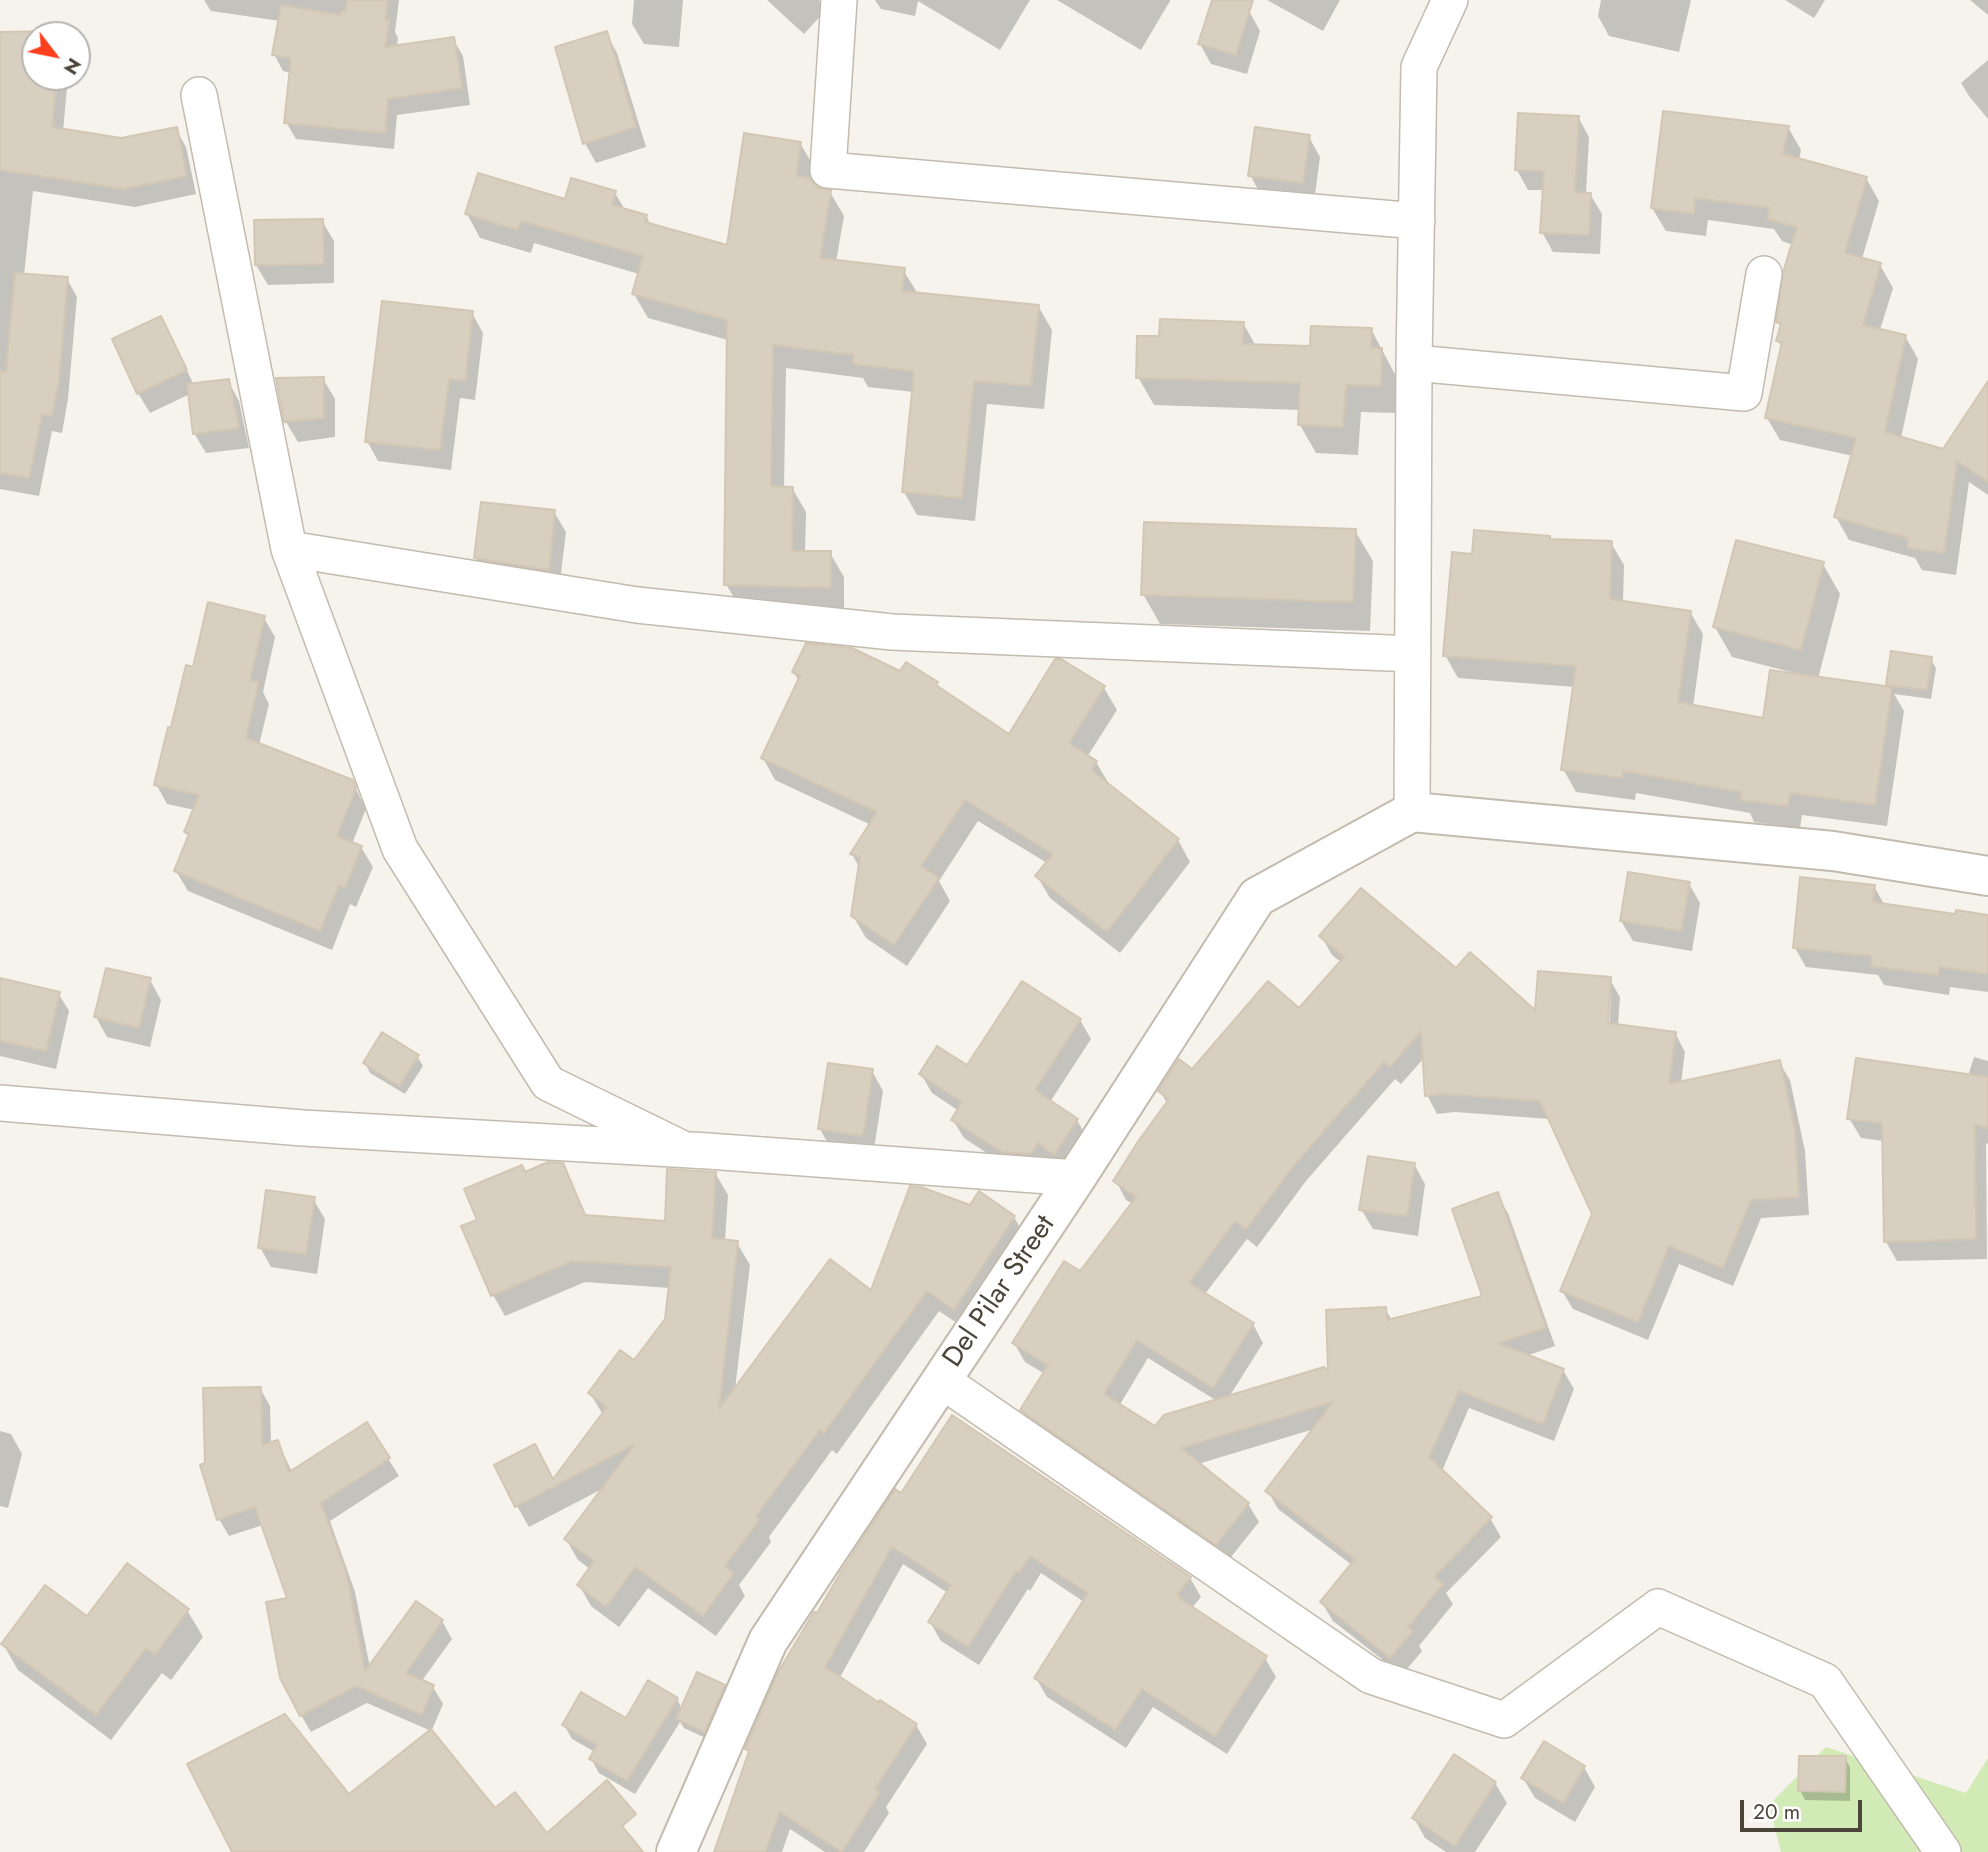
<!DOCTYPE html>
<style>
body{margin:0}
#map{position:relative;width:1988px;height:1852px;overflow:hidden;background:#f6f3ec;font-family:Jost,sans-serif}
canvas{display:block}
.north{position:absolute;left:21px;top:21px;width:70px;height:70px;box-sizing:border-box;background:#fff;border:2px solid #b7b4b0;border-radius:50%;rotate:122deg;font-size:19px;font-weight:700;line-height:28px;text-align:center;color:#4b4439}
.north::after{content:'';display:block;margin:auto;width:24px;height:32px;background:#fc3f1d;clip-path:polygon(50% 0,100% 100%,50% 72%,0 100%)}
.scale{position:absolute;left:1740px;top:1800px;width:122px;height:32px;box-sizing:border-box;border:4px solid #4b4439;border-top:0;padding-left:9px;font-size:21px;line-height:24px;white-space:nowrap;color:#4b4439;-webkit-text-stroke:5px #fff;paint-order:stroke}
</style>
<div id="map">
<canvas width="1988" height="1852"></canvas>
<div class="north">N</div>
<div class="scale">20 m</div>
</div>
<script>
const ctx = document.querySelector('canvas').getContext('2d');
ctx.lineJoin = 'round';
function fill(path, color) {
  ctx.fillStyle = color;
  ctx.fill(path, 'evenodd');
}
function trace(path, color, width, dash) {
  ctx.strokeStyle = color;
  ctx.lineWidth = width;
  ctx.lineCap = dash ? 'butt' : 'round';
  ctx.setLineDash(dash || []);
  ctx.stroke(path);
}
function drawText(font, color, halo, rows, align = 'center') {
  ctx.font = font + ' Jost,sans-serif';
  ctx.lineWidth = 7;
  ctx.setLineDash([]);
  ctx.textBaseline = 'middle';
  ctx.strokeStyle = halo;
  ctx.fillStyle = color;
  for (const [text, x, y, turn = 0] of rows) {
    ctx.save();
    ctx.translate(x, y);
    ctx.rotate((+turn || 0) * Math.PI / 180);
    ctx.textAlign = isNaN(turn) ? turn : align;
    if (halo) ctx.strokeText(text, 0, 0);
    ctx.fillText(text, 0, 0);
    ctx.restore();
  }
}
fill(new Path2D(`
 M 1826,1747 L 1966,1793 L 1988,1758 L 1988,1852 L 1781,1852 L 1769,1805 Z`), '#d2eab5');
fill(new Path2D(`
 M 204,0 L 399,0 L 395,32 L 398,38 L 397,47 L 453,39 L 463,56 L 470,105 L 397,115 L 394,149 L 296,139 L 286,122 L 292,73 L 283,71 L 274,54 L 280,21 L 211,11 Z
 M 634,0 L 683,0 L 679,47 L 644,44 L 632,24 Z
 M 767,0 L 819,0 L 824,9 L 823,13 L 804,34 Z
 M 875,0 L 1030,0 L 1000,50 L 918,1 L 915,16 L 881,9 Z
 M 1057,0 L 1170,0 L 1170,1 L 1141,50 Z
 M 1213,0 L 1249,11 L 1260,31 L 1247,74 L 1211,64 L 1200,44 Z
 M 1267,0 L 1340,0 L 1323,31 Z
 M 1601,0 L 1691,0 L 1679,52 L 1609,36 L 1598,16 Z
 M 1785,0 L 1825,0 L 1814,18 Z
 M 1970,0 L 1988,0 L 1988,15 Z
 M 60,33 L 62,35 L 35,35 L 35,77 L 68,77 L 63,131 L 121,140 L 176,129 L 186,147 L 196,194 L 135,207 L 33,191 L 24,275 L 67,279 L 77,297 L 68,399 L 62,433 L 52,431 L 39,496 L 0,489 L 0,34 Z
 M 606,33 L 617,53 L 646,147 L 596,163 L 585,143 Z
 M 1988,60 L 1988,119 L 1969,96 L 1961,83 Z
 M 1578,117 L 1589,137 L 1586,194 L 1590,194 L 1602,214 L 1600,254 L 1553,252 L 1542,232 L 1544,190 L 1528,190 L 1517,170 Z
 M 1788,127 L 1801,150 L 1799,160 L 1866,178 L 1879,201 L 1862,259 L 1880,265 L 1893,288 L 1880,330 L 1905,336 L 1918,359 L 1901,438 L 1944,451 L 1988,383 L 1988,495 L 1969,482 L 1956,575 L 1922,570 L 1915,558 L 1849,540 L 1836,517 L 1853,456 L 1780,440 L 1767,418 L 1782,348 L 1778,341 L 1782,328 L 1778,322 L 1793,245 L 1782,241 L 1774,229 L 1708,220 L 1706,236 L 1666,231 L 1652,208 Z
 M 1309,137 L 1320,157 L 1314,202 L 1261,195 L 1250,175 Z
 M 800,143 L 814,167 L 811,182 L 816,188 L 830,192 L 844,216 L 836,262 L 903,270 L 918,294 L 1038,306 L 1052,330 L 1044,409 L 987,404 L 975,521 L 917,515 L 904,492 L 914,392 L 868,387 L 863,378 L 786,368 L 784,488 L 792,488 L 806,512 L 805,553 L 830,553 L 844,577 L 844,612 L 740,608 L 726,584 L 728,340 L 648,318 L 634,294 L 639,274 L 534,243 L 531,253 L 480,238 L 467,214 L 615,193 L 625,210 L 646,216 L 651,225 L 728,247 Z
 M 322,221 L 334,241 L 334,283 L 268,285 L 256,265 Z
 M 472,313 L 483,333 L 475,400 L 460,398 L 451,470 L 378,461 L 367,441 Z
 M 161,318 L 194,385 L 228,381 L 239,401 L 249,448 L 206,453 L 194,433 L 190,394 L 150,413 L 138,393 Z
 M 1243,323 L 1256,346 L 1312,348 L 1371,329 L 1397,378 L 1396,413 L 1361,412 L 1358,455 L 1316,453 L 1300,425 L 1300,410 L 1154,405 L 1138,377 L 1161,338 Z
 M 323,379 L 335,399 L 335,437 L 298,442 L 286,422 L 278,380 Z
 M 554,512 L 566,532 L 559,589 L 487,578 L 476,558 Z
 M 1355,531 L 1373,561 L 1370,631 L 1160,624 L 1143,594 Z
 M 1551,540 L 1611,543 L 1624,565 L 1623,603 L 1690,612 L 1703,634 L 1693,707 L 1765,720 L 1791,672 L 1732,657 L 1715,627 L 1823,564 L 1840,594 L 1818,679 L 1890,689 L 1888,684 L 1930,658 L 1936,668 L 1931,699 L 1894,694 L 1904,711 L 1887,826 L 1802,815 L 1800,828 L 1754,822 L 1750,813 L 1636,793 L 1635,800 L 1576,792 L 1563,769 L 1575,687 L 1458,678 L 1445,655 L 1473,556 Z
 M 264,618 L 275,637 L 263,692 L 269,704 L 259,745 L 352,781 L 366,809 L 352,844 L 361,847 L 373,867 L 356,907 L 350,904 L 332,950 L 188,891 L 176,871 L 189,837 L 186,832 L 195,810 L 167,804 L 156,784 L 194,669 Z
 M 794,672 L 901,673 L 936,684 L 940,690 L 1010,736 L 1104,688 L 1117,710 L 1087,757 L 1096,762 L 1109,784 L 1178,840 L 1190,862 L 1120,953 L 1050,898 L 1037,876 L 1047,863 L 978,821 L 939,881 L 950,901 L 907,966 L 866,938 L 853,916 L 860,869 L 852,854 L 871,825 L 775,780 L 763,758 L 799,682 Z
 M 1689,884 L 1700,903 L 1692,951 L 1633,941 L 1621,921 Z
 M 1874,886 L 1885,906 L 1957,916 L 1988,917 L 1988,992 L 1950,987 L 1949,995 L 1884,985 L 1878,975 L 1806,967 L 1795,948 Z
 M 1321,936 L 1456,970 L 1537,1014 L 1609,978 L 1620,997 L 1618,1026 L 1675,1033 L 1685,1052 L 1681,1083 L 1779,1062 L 1790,1080 L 1805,1151 L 1809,1215 L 1761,1218 L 1733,1286 L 1679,1264 L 1648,1340 L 1573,1309 L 1562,1291 L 1594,1214 L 1550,1119 L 1455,1112 L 1437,1114 L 1427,1095 L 1424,1058 L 1401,1084 L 1395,1079 L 1306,1181 L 1257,1247 L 1247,1239 L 1205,1294 L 1253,1324 L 1263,1343 L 1229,1397 L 1330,1373 L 1385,1309 L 1392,1320 L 1484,1297 L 1497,1195 L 1508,1213 L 1555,1346 L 1526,1356 L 1563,1370 L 1574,1389 L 1554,1441 L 1469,1408 L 1442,1471 L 1490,1518 L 1501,1537 L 1446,1593 L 1453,1604 L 1419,1646 L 1422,1651 L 1402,1675 L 1333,1621 L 1322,1603 L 1352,1565 L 1278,1509 L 1268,1491 L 1314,1429 L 1198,1464 L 1248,1504 L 1259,1522 L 1227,1562 L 1033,1429 L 1022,1410 L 1045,1374 L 1025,1362 L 1014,1343 L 1081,1273 L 1133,1204 L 1126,1200 L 1116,1181 L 1168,1105 L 1160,1091 L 1299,1010 L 1341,962 L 1332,955 ZM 1608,994 L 1611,994 L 1609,1032 L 1605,1032 ZM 1148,1358 L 1217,1401 L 1156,1429 L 1119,1406 Z
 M 0,980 L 58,993 L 69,1011 L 56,1069 L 0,1056 Z
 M 150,980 L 161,1000 L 150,1047 L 107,1037 L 96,1017 Z
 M 1023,983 L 1080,1020 L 1091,1039 L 1050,1102 L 1077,1120 L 1087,1138 L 1065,1172 L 1014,1171 L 964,1138 L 953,1120 L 959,1111 L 932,1093 L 921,1074 L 968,1068 Z
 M 417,1056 L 423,1066 L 405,1094 L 370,1073 L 365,1063 Z
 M 1974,1057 L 1988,1061 L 1988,1144 L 1986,1143 L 1987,1259 L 1897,1261 L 1886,1242 L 1884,1141 L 1861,1138 L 1849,1118 L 1968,1076 Z
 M 872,1071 L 883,1091 L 873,1155 L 831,1149 L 820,1129 Z
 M 1414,1164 L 1425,1184 L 1418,1236 L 1373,1229 L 1361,1209 Z
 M 562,1165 L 587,1217 L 667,1223 L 715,1173 L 728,1195 L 725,1241 L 737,1243 L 750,1265 L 735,1389 L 872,1293 L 971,1207 L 1014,1217 L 1026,1239 L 967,1330 L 939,1311 L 837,1454 L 832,1450 L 769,1537 L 771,1542 L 739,1585 L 745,1596 L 716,1636 L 648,1588 L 619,1627 L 591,1606 L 579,1585 L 590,1569 L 578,1560 L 566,1539 L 604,1488 L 529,1527 L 517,1506 L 554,1481 L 603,1415 L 590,1393 L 634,1363 L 666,1319 L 670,1288 L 585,1282 L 505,1316 L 493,1295 L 479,1221 L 525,1174 Z
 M 313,1199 L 325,1219 L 317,1274 L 271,1267 L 260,1247 Z
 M 260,1388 L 270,1406 L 271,1444 L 278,1442 L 292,1472 L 366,1424 L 399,1476 L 330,1521 L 355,1592 L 370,1668 L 442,1621 L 452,1639 L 421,1682 L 433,1687 L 443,1704 L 431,1732 L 495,1811 L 547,1835 L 637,1852 L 234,1852 L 348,1797 L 431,1731 L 367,1703 L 311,1732 L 301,1715 L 290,1600 L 263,1525 L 229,1536 L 219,1519 L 207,1465 Z
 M 0,1431 L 11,1434 L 22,1454 L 8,1508 L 0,1506 Z
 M 902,1495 L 1190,1578 L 1201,1597 L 1191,1609 L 1265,1658 L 1276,1677 L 1227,1754 L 1153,1707 L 1126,1748 L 1047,1697 L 1036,1678 L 1084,1602 L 1041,1573 L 1030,1591 L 1028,1589 L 979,1665 L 941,1641 L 930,1622 L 948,1593 L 903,1564 L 839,1679 L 916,1725 L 927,1744 L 886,1807 L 889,1813 L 864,1852 L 825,1852 L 790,1829 L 782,1852 L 721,1852 L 750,1754 L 747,1749 L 818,1616 Z
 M 187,1610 L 203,1637 L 171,1680 L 162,1673 L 111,1740 L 18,1670 L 3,1644 L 87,1619 Z
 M 724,1686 L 729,1696 L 710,1740 L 684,1728 L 680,1722 L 635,1794 L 599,1773 L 591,1759 L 595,1752 L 572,1739 L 564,1725 L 627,1720 L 677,1699 L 682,1709 Z
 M 1845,1758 L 1850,1767 L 1850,1801 L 1805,1800 L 1800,1790 Z
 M 1584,1767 L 1595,1787 L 1575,1822 L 1535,1798 L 1523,1778 Z
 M 1495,1783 L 1507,1803 L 1475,1852 L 1446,1852 L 1425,1838 L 1414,1818 Z`), '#0003');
const building = new Path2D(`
 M 347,0 L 388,0 L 385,19 L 390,20 L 385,47 L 454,37 L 462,88 L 388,99 L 385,133 L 284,123 L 291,58 L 272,55 L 281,5 L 340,15 L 341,11 L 345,12 Z
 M 1212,0 L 1253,0 L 1236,55 L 1198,44 Z
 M 61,31 L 61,35 L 35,35 L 35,77 L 57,77 L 52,127 L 121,138 L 177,127 L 187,176 L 124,189 L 0,170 L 0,32 Z
 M 607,31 L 636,127 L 583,144 L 555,47 Z
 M 1663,111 L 1789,126 L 1783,154 L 1867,177 L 1845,253 L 1881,263 L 1863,325 L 1906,335 L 1885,432 L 1943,449 L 1988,381 L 1988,482 L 1957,461 L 1944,553 L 1907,548 L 1908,538 L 1834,517 L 1856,438 L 1765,418 L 1782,342 L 1776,341 L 1781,324 L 1776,322 L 1783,272 L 1797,227 L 1767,219 L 1770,208 L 1695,198 L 1694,214 L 1651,208 Z
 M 1518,113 L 1579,116 L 1575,192 L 1591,193 L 1589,235 L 1540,233 L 1544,171 L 1515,170 Z
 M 1255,127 L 1310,135 L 1303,183 L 1248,176 Z
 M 744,133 L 801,142 L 796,176 L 810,178 L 817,187 L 831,190 L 820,258 L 905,268 L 902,291 L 1039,305 L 1031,386 L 974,381 L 962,498 L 902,492 L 914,371 L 853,364 L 854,355 L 773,345 L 771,486 L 793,487 L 792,551 L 831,551 L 831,588 L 724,585 L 727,320 L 632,294 L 643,256 L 521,221 L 518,230 L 465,214 L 478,173 L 565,199 L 571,178 L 616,191 L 612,205 L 647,215 L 645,222 L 727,245 Z
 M 323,219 L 324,264 L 255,265 L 254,220 Z
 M 15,273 L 68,277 L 59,380 L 52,416 L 42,414 L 29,478 L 0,473 L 0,371 L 6,372 Z
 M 382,301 L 473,311 L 465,381 L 449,379 L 440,450 L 365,442 Z
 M 161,316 L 187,370 L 137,394 L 112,339 Z
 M 1160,319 L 1244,322 L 1243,344 L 1310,346 L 1311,326 L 1372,328 L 1371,348 L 1382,348 L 1381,386 L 1346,385 L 1343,427 L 1298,425 L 1300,383 L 1136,378 L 1137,336 L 1159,336 Z
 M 324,377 L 324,418 L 284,422 L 276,378 Z
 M 229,379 L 239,428 L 193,434 L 187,384 Z
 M 481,502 L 555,510 L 549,570 L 474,558 Z
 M 1144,522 L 1356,529 L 1353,602 L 1141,595 Z
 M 1474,530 L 1550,536 L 1550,539 L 1612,541 L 1610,599 L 1691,611 L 1678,702 L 1763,718 L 1770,670 L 1892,687 L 1875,805 L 1790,793 L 1788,806 L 1740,800 L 1741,792 L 1623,771 L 1623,778 L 1561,770 L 1576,666 L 1443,656 L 1452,552 L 1472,554 Z
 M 1736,540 L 1824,562 L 1801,650 L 1713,627 Z
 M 208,602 L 265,616 L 250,680 L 259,682 L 246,738 L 353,780 L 356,788 L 337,836 L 362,846 L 345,888 L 339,885 L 320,931 L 174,871 L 189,834 L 184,832 L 199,795 L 154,785 L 168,727 L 171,727 L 186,665 L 193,667 Z
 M 806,643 L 852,648 L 900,671 L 906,662 L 938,682 L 936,685 L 1009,734 L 1055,659 L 1061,659 L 1105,686 L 1069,743 L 1097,761 L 1091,770 L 1179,839 L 1107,932 L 1035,876 L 1053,854 L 965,800 L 921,866 L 939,878 L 894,945 L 851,916 L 860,857 L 850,854 L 877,812 L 761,758 L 800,676 L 792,672 Z
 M 1891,651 L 1932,657 L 1927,690 L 1886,685 Z
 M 1628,872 L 1690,882 L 1681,931 L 1620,921 Z
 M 1800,877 L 1875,885 L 1873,902 L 1955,914 L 1956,910 L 1988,915 L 1988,974 L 1940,967 L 1938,975 L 1871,966 L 1872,956 L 1793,948 Z
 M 1361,888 L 1456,968 L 1470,952 L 1535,1010 L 1538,971 L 1611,977 L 1608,1023 L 1676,1032 L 1669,1084 L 1780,1060 L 1795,1131 L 1799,1197 L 1751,1200 L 1723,1268 L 1669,1246 L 1638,1322 L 1560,1291 L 1592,1214 L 1540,1101 L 1444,1094 L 1425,1096 L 1421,1031 L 1390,1067 L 1384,1062 L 1296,1163 L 1246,1229 L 1235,1221 L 1189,1283 L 1254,1323 L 1213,1388 L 1137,1340 L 1104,1394 L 1155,1426 L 1164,1415 L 1324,1367 L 1328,1370 L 1326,1310 L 1386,1307 L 1387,1320 L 1482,1296 L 1452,1209 L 1498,1192 L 1546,1328 L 1498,1343 L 1564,1369 L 1543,1424 L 1459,1391 L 1429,1457 L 1492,1517 L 1434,1577 L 1443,1584 L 1408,1627 L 1413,1631 L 1390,1658 L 1320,1602 L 1355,1559 L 1265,1491 L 1333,1402 L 1181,1448 L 1249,1503 L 1216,1545 L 1020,1410 L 1048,1365 L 1012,1343 L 1064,1261 L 1080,1271 L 1136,1197 L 1113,1181 L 1139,1140 L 1169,1099 L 1158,1091 L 1179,1059 L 1192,1069 L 1268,981 L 1299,1008 L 1344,957 L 1319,936 Z
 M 106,968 L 151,978 L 139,1028 L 94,1017 Z
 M 0,978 L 60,992 L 46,1051 L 0,1041 Z
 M 1022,981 L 1081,1019 L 1035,1090 L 1078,1119 L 1054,1155 L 1038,1143 L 1031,1154 L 1002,1152 L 951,1120 L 962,1102 L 919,1074 L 937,1046 L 967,1065 Z
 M 382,1032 L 419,1055 L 399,1086 L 363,1063 Z
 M 1856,1058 L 1988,1077 L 1988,1128 L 1975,1124 L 1976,1239 L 1884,1242 L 1882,1123 L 1847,1119 Z
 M 828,1063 L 873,1069 L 863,1136 L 818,1129 Z
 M 1368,1156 L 1415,1163 L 1407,1216 L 1359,1210 Z
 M 548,1162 L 563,1163 L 585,1215 L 665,1221 L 667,1169 L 716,1172 L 712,1238 L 738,1241 L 719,1409 L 830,1259 L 871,1290 L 910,1186 L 921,1187 L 970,1205 L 979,1191 L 1015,1216 L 954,1310 L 927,1291 L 824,1433 L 820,1430 L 756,1516 L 760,1519 L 725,1566 L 734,1573 L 703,1616 L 635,1567 L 606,1607 L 577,1585 L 594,1561 L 564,1539 L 635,1444 L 515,1507 L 494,1465 L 535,1444 L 553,1479 L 607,1407 L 588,1393 L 620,1350 L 634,1360 L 665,1319 L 671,1267 L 572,1261 L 491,1296 L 461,1226 L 477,1220 L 464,1189 L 522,1165 L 525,1172 Z
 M 266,1190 L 315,1197 L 306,1254 L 258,1248 Z
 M 261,1387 L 262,1445 L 278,1440 L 289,1472 L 367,1422 L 390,1458 L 321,1503 L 346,1572 L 365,1671 L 416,1601 L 443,1620 L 406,1673 L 434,1685 L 422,1715 L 356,1686 L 300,1716 L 280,1678 L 266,1602 L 287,1598 L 255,1507 L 217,1520 L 200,1465 L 205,1463 L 203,1388 Z
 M 952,1415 L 1191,1577 L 1177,1594 L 1180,1596 L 1179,1598 L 1267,1656 L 1215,1736 L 1142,1689 L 1115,1730 L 1034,1678 L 1088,1593 L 1030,1556 L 1019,1573 L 1016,1571 L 968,1647 L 928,1622 L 951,1585 L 892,1547 L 825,1667 L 878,1702 L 880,1700 L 917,1724 L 875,1789 L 880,1792 L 842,1852 L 780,1812 L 765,1852 L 714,1852 L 749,1751 L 745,1749 L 777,1674 L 814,1612 L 817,1613 L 841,1572 L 895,1489 L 901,1493 Z
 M 127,1563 L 189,1609 L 155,1655 L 146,1648 L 96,1715 L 1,1644 L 45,1585 L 87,1616 Z
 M 697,1672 L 725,1685 L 705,1732 L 676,1719 Z
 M 648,1680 L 678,1698 L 627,1781 L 589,1759 L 597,1745 L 562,1725 L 581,1692 L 626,1718 Z
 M 285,1714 L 349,1794 L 431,1729 L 495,1808 L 515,1792 L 547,1833 L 607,1780 L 636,1814 L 622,1826 L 643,1852 L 232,1852 L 187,1764 Z
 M 1544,1741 L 1585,1766 L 1563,1803 L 1521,1778 Z
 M 1454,1754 L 1496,1782 L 1455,1846 L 1412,1818 Z
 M 1799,1756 L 1846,1756 L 1845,1792 L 1798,1791 Z`);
fill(building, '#d8cfc1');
trace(building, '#d3c7b4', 2);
const minor = new Path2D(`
 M 839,0 L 828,170 L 1417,221
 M 199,95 L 289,549 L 400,849 L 548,1083 L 683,1149
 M 1414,363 L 1744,393 L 1764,274
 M 289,549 L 637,605 L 892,632 L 1413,654
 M 1412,812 L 1414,363 L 1419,67 L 1450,0
 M 0,1103 L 303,1128 L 708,1151 L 1076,1178
 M 941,1380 L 1371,1676 L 1504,1720 L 1658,1607 L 1825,1681 L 1943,1852`);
const tertiary = new Path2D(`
 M 676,1852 L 768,1641 L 1076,1178 L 1257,897 L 1412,812 L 1833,851 L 1988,876`);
trace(minor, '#c2bbae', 38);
trace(tertiary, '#c2bbae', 42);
trace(minor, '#fff', 35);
trace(tertiary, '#fff', 38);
drawText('28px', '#4b4439', '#fff', [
 ["Del Pilar Street",1000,1292,-56]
]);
</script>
